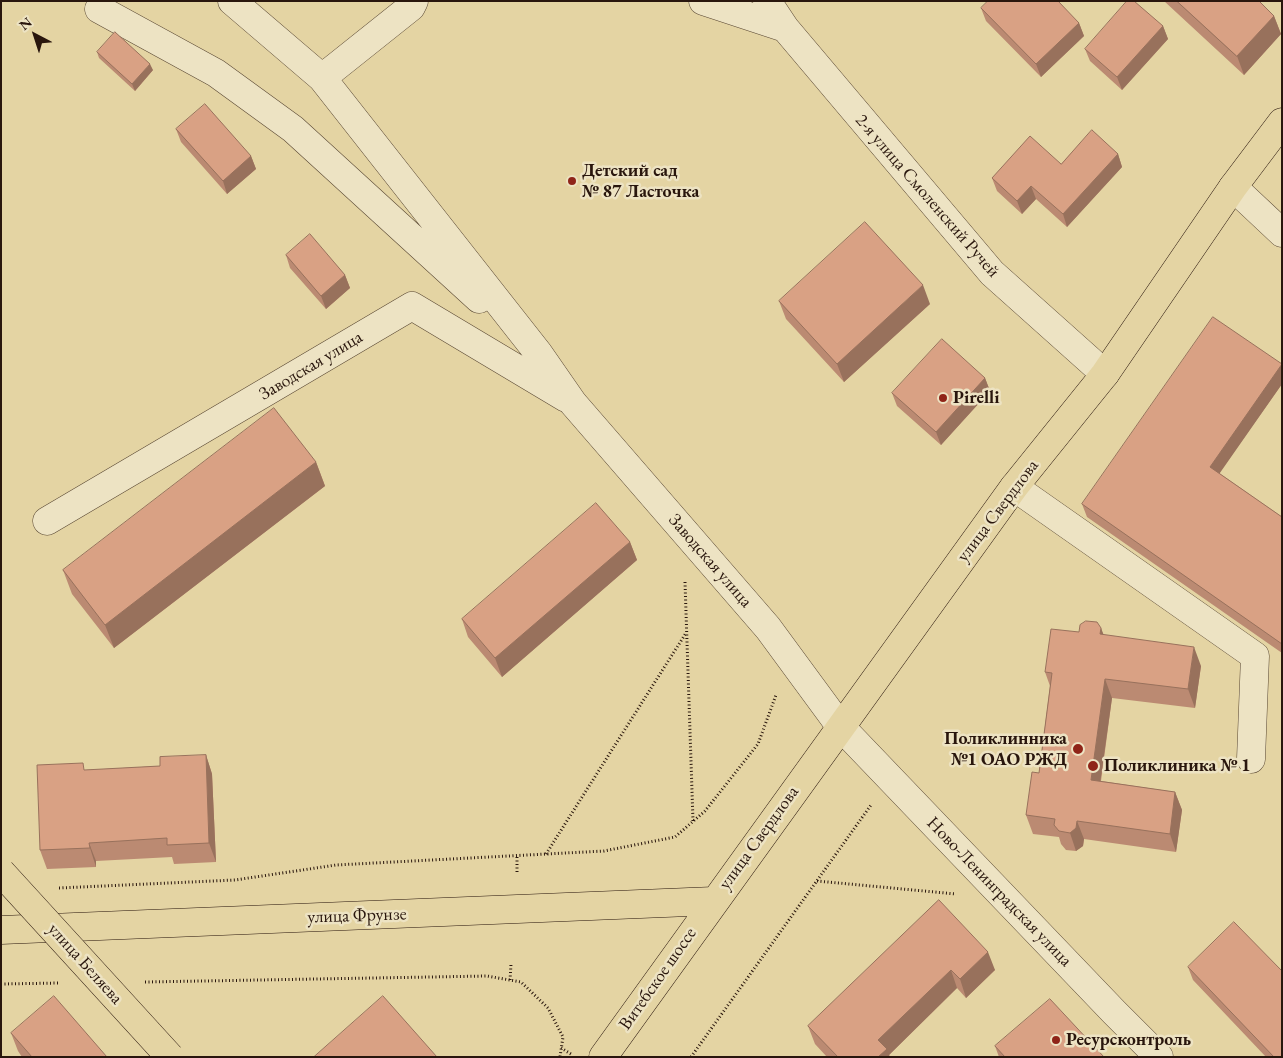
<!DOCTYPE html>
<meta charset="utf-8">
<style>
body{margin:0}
#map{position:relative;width:1283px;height:1058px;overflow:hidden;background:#e4d4a3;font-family:"EB Garamond",serif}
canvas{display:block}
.frame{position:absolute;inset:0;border:2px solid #29160d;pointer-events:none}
.north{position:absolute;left:10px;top:10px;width:50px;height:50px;-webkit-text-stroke:4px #ede3c3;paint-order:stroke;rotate:320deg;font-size:14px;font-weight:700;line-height:20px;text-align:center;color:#29160d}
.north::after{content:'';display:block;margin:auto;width:18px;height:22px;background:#29160d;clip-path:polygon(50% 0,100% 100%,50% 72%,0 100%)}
</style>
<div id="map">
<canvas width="1283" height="1058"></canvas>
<div class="frame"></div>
<div class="north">N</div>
</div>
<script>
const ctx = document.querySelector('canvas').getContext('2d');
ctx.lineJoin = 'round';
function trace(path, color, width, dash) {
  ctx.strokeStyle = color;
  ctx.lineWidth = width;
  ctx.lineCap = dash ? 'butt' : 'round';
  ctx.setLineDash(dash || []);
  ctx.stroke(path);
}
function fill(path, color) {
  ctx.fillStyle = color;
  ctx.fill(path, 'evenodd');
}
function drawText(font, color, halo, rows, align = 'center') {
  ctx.font = font + ' "EB Garamond",serif';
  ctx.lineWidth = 5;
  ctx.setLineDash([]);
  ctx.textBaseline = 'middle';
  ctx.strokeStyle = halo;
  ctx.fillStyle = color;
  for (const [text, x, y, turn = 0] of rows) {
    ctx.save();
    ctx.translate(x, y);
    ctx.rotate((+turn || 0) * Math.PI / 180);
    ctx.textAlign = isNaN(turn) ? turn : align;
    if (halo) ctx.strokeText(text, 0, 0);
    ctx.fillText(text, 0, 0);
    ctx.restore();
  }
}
const minor = new Path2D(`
 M 232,1 L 322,78 L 539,354 L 573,403 L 768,628 L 840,726 L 1114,1012 L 1159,1057
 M 703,1 L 785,28
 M 767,1 L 785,28 L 992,273 L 1105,374
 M 99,9 L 216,73 L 293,129 L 479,299
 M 322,78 L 411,7 L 414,1
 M 1233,187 L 1282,233
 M 1014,487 L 1255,656 L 1251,759
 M 47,521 L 412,306 L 566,398`);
const major = new Path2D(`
 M 1,930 L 714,901
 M 603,1057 L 1014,487 L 1105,374 L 1233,187 L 1282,122`);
trace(minor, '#584632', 29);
trace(major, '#29160d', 29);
trace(new Path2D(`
 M 685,582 L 693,821
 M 546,854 L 686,633
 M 517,872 L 517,856
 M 817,881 L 956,894
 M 59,888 L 235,880 L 336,865 L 604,851 L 675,837 L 705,811 L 758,744 L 776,695
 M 510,980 L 511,964
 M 145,982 L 487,976 L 521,982 L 548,1008 L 563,1037 L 560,1057
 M 1,984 L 59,983
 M 561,1048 L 571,1054
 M 691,1057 L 871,805`), '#29160d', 3, [1, 2.5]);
trace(minor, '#ede3c3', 28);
trace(major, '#e4d4a3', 28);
const majorBridge = new Path2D(`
 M 1,872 L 170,1057`);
trace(majorBridge, '#29160d', 29, []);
trace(majorBridge, '#e4d4a3', 28);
fill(new Path2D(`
 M 1164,1 L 1259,1 L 1274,16 L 1281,34 L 1244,75 Z
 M 981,8 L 1079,23 L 1084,36 L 1041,77 L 986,21 Z
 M 1163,26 L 1168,39 L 1122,90 L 1090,61 L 1085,49 Z
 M 97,52 L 153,70 L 135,91 L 99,58 Z
 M 176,129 L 251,156 L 256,169 L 227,194 L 181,142 Z
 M 1118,154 L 1122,167 L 1067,227 L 1036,199 L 1022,214 L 997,191 L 992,178 L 1061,164 Z
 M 286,255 L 345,275 L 350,288 L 326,309 L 290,268 Z
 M 779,301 L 930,304 L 844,382 L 786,319 Z
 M 1282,365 L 1282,384 L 1219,473 L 1282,517 L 1282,653 L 1087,517 L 1082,504 Z
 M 985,378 L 990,391 L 941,445 L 897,406 L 892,393 Z
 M 316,462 L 325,486 L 114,648 L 72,594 L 63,570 Z
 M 630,542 L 637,560 L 502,677 L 468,637 L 462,619 Z
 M 1101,628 L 1103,635 L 1201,666 L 1195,708 L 1112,698 L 1101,781 L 1175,792 L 1182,810 L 1176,852 L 1084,839 L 1083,846 L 1076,851 L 1066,850 L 1061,844 L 1059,837 L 1033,834 L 1026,815 L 1039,773 L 1050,686 L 1045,672 L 1079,632 Z
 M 206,755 L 212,774 L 216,862 L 174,864 L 172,857 L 96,861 L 96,867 L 47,869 L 40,850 L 86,770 L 160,766 Z
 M 939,900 L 995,970 L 966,998 L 957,988 L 889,1055 L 890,1057 L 827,1057 L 815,1044 L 808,1026 Z
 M 1188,967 L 1282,1057 L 1266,1057 L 1193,980 Z
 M 11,1033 L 107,1057 L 22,1057 L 18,1051 Z
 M 995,1046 L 1104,1057 L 999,1057 Z`), '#bb8a72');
fill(new Path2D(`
 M 1274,16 L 1281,34 L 1244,75 L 1237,56 Z
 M 1079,23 L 1084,36 L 1041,77 L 1036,64 Z
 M 1163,26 L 1168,39 L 1122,90 L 1117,77 Z
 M 150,64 L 153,70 L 135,91 L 132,84 Z
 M 1118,154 L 1122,167 L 1067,227 L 1063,214 Z
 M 251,156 L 256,169 L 227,194 L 223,181 Z
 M 1031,186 L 1036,199 L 1022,214 L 1017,201 Z
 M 345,275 L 350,288 L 326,309 L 321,296 Z
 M 923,285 L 930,304 L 844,382 L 837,364 Z
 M 1282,364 L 1282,384 L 1215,480 L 1210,467 Z
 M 985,378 L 990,391 L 941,445 L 936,432 Z
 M 316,462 L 325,486 L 114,648 L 105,625 Z
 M 630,542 L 637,560 L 502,677 L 495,658 Z
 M 1101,628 L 1108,646 L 1100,634 Z
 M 1194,647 L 1201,666 L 1195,708 L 1188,689 Z
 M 1105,679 L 1112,698 L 1098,798 L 1091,780 Z
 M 206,755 L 212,774 L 216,862 L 209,843 Z
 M 1175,792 L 1182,810 L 1176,852 L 1170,834 Z
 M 1077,821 L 1084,839 L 1083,846 L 1076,851 L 1070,833 Z
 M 89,843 L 96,861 L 96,867 L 90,848 Z
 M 988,952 L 995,970 L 966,998 L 960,979 Z
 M 951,970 L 957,988 L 889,1055 L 890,1057 L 878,1057 L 878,1040 Z`), '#98715c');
const building = new Path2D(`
 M 988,1 L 1058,1 L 1079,23 L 1036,64 L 981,8 Z
 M 1127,1 L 1134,1 L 1163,26 L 1117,77 L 1085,49 Z
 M 1177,1 L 1259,1 L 1274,16 L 1237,56 Z
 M 115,32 L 150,64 L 132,84 L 97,52 Z
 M 205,104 L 251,156 L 223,181 L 176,129 Z
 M 1092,130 L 1118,154 L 1063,214 L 1031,186 L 1017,201 L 992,178 L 1030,136 L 1061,164 Z
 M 865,222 L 923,285 L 837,364 L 779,301 Z
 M 310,234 L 345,275 L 321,296 L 286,255 Z
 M 1213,317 L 1282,364 L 1210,467 L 1282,517 L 1282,644 L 1082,504 Z
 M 942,339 L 985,378 L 936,432 L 892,393 Z
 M 274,408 L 316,462 L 105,625 L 63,570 Z
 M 596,503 L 630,542 L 495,658 L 462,619 Z
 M 1086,621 L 1097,622 L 1101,628 L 1100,634 L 1194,647 L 1188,689 L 1105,679 L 1091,780 L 1175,792 L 1170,834 L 1077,821 L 1076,828 L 1070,833 L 1059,831 L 1054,825 L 1055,819 L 1026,815 L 1032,772 L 1039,773 L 1052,673 L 1045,672 L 1051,629 L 1079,632 L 1080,625 Z
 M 206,755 L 209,843 L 167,845 L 167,838 L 89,843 L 90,848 L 40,850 L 37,765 L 83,763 L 84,770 L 160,766 L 160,757 Z
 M 939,900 L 988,952 L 960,979 L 951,970 L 878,1040 L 887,1049 L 878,1057 L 838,1057 L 808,1026 Z
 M 1234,922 L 1282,971 L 1282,1057 L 1274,1057 L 1188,967 Z
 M 54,996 L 107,1057 L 32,1057 L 11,1033 Z
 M 383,996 L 437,1057 L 314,1057 Z
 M 1050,999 L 1104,1057 L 1005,1057 L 995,1046 Z`);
fill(building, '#d9a184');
trace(building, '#98715c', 1);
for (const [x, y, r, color] of [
 [572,181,5,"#8f2418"],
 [943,398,5,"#8f2418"],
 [1078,749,6,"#8f2418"],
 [1093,766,6,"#8f2418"],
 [1056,1040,5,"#8f2418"]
]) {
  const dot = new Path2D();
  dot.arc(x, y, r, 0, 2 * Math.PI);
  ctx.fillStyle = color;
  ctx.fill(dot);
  trace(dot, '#ede3c3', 2);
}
drawText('bold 18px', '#29160d', '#ede3c3', [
 ["Детский сад",582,171],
 ["№ 87 Ласточка",582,192],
 ["Pirelli",953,398],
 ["Поликлинника",1067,739,"right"],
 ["№1 ОАО РЖД",1067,760,"right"],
 ["Поликлиника № 1",1104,766],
 ["Ресурсконтроль",1066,1040]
], 'left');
drawText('18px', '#29160d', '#ede3c3', [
 ["2-я улица Смоленский Ручей",927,196,49],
 ["Заводская улица",311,366,-31],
 ["улица Свердлова",998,511,-53],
 ["Заводская улица",710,561,49],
 ["улица Свердлова",759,838,-54],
 ["Ново-Ленинградская улица",999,892,46],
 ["улица Фрунзе",357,916,-2],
 ["улица Беляева",85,964,48],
 ["Витебское шоссе",658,979,-55]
]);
</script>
